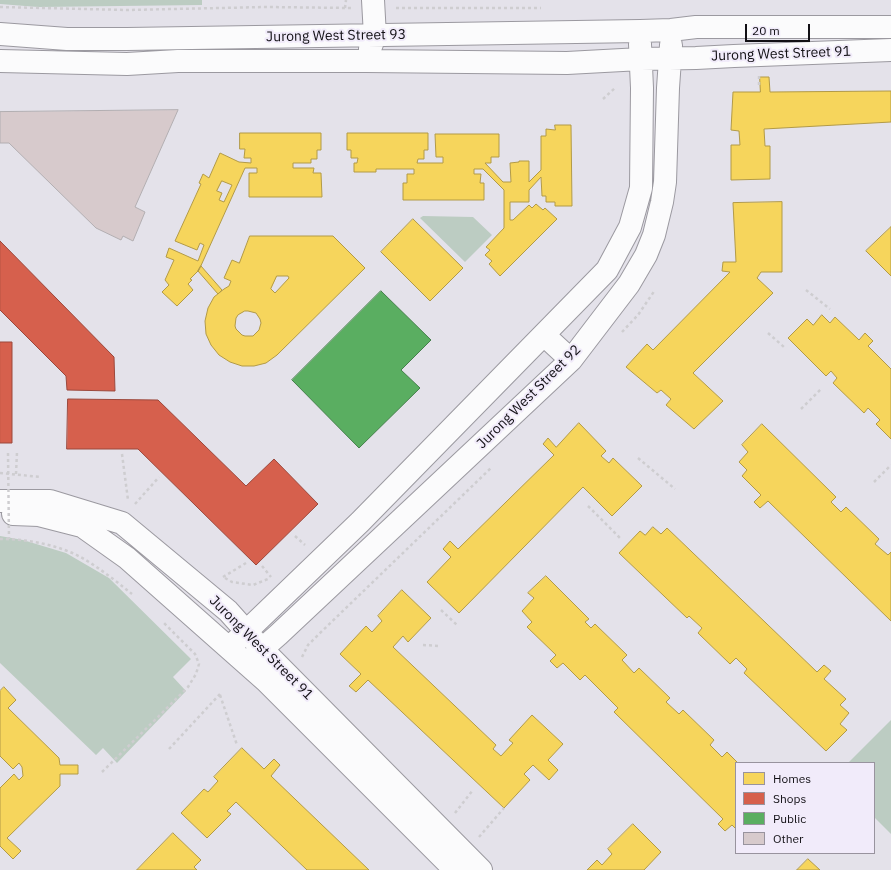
<!DOCTYPE html>
<style>
body{margin:0}
#map{position:relative;width:891px;height:870px;overflow:hidden;background:#e4e2ea;font-family:"IBM Plex Sans",sans-serif}
canvas{display:block}
.legend{position:absolute;left:735px;top:762px;width:140px;height:92px;box-sizing:border-box;background:#f1ebfa;border:1px solid #98939e;margin:0;padding:5px 7px;list-style:none;font-size:12px;color:#121015}
.legend li{display:flex;align-items:center;gap:8px;height:20px}
.legend b{width:20px;border:1px solid #98939e}
.scale{position:absolute;left:745px;top:24px;width:65px;height:18px;box-sizing:border-box;border:2px solid #121015;border-top:0;padding-left:5px;font-size:12px;line-height:14px;white-space:nowrap;color:#121015;-webkit-text-stroke:3px #f1ebfa;paint-order:stroke}
</style>
<div id="map">
<canvas width="891" height="870"></canvas>
<ul class="legend">
<li><b style="height:11px;background:#f6d55c"></b>Homes</li>
<li><b style="height:11px;background:#d6604d"></b>Shops</li>
<li><b style="height:11px;background:#5aae61"></b>Public</li>
<li><b style="height:11px;background:#d7cacc"></b>Other</li>
</ul>
<div class="scale">20 m</div>
</div>
<script>
const ctx = document.querySelector('canvas').getContext('2d');
ctx.lineJoin = 'round';
function fill(path, color) {
  ctx.fillStyle = color;
  ctx.fill(path, 'evenodd');
}
function trace(path, color, width, dash) {
  ctx.strokeStyle = color;
  ctx.lineWidth = width;
  ctx.lineCap = dash ? 'butt' : 'round';
  ctx.setLineDash(dash || []);
  ctx.stroke(path);
}
function drawText(font, color, halo, rows, align = 'center') {
  ctx.font = font + ' "IBM Plex Sans",sans-serif';
  ctx.lineWidth = 4;
  ctx.setLineDash([]);
  ctx.textBaseline = 'middle';
  ctx.strokeStyle = halo;
  ctx.fillStyle = color;
  for (const [text, x, y, turn = 0] of rows) {
    ctx.save();
    ctx.translate(x, y);
    ctx.rotate((+turn || 0) * Math.PI / 180);
    ctx.textAlign = isNaN(turn) ? turn : align;
    if (halo) ctx.strokeText(text, 0, 0);
    ctx.fillText(text, 0, 0);
    ctx.restore();
  }
}
fill(new Path2D(`
 M 0,0 L 202,0 L 202,5 L 38,7 L 0,4 Z
 M 423,216 L 473,217 L 492,235 L 465,262 L 420,218 Z
 M 0,536 L 23,540 L 66,553 L 109,578 L 191,659 L 173,677 L 186,691 L 117,763 L 103,748 L 96,755 L 0,663 Z
 M 891,720 L 891,834 L 874,817 L 874,763 L 848,763 Z`), '#bcccc2');
const homes = new Path2D(`
 M 760,77 L 769,77 L 770,92 L 891,91 L 891,122 L 764,129 L 765,146 L 770,146 L 770,179 L 731,180 L 731,145 L 740,145 L 739,131 L 731,130 L 733,92 L 760,92 Z
 M 555,125 L 571,125 L 572,206 L 555,206 L 555,202 L 546,202 L 546,196 L 542,196 L 541,177 L 529,190 L 529,202 L 510,202 L 510,220 L 513,220 L 529,205 L 532,208 L 536,204 L 543,210 L 545,208 L 557,219 L 500,276 L 489,264 L 492,261 L 485,255 L 490,250 L 486,247 L 504,228 L 504,190 L 483,169 L 474,169 L 474,174 L 481,174 L 480,183 L 484,183 L 484,200 L 403,200 L 403,183 L 407,183 L 407,174 L 414,174 L 414,169 L 376,169 L 376,172 L 354,172 L 354,163 L 357,163 L 358,158 L 351,158 L 351,150 L 347,150 L 347,133 L 428,133 L 428,150 L 424,150 L 424,159 L 418,159 L 417,163 L 443,163 L 443,157 L 436,157 L 435,134 L 499,134 L 499,157 L 491,157 L 491,163 L 485,163 L 503,182 L 511,182 L 510,163 L 519,162 L 519,161 L 529,161 L 529,182 L 541,170 L 541,136 L 546,136 L 546,129 L 555,130 Z
 M 240,133 L 321,133 L 321,150 L 317,150 L 317,159 L 311,159 L 311,163 L 293,163 L 293,168 L 314,168 L 313,173 L 321,173 L 322,197 L 249,197 L 249,173 L 257,173 L 257,168 L 245,168 L 199,270 L 190,279 L 192,280 L 188,284 L 193,290 L 177,306 L 162,292 L 169,285 L 165,280 L 174,260 L 166,257 L 169,248 L 198,261 L 204,245 L 200,243 L 197,250 L 175,241 L 201,184 L 199,183 L 203,174 L 209,178 L 220,153 L 239,162 L 251,163 L 251,158 L 244,158 L 245,149 L 240,149 ZM 222,181 L 232,185 L 224,202 L 219,200 L 222,193 L 217,191 Z
 M 782,202 L 782,272 L 761,272 L 757,278 L 773,293 L 693,373 L 723,401 L 694,429 L 666,405 L 671,399 L 661,390 L 657,393 L 626,367 L 647,344 L 653,350 L 730,272 L 722,271 L 723,262 L 736,262 L 733,203 Z
 M 413,219 L 463,268 L 430,301 L 381,252 Z
 M 891,227 L 891,276 L 866,251 Z
 M 250,236 L 333,236 L 365,268 L 277,355 L 266,363 L 254,366 L 242,366 L 230,362 L 219,355 L 211,345 L 206,334 L 205,321 L 208,308 L 214,297 L 224,289 L 229,286 L 231,281 L 224,278 L 232,260 L 239,263 ZM 277,276 L 288,276 L 289,278 L 275,293 L 271,289 ZM 245,311 L 248,311 L 256,313 L 260,319 L 261,323 L 259,330 L 253,336 L 245,336 L 242,335 L 236,329 L 235,326 L 236,318 L 238,315 Z
 M 201,266 L 222,290 L 218,294 L 198,271 Z
 M 822,315 L 830,323 L 835,317 L 859,340 L 865,333 L 873,341 L 868,346 L 891,369 L 891,439 L 876,424 L 880,420 L 868,408 L 864,413 L 833,383 L 837,378 L 831,371 L 826,376 L 788,338 L 807,319 L 813,325 Z
 M 579,423 L 606,451 L 601,456 L 609,463 L 613,458 L 642,486 L 612,516 L 583,487 L 459,613 L 427,582 L 451,557 L 443,549 L 450,541 L 458,549 L 554,455 L 543,444 L 548,438 L 556,447 Z
 M 762,424 L 836,497 L 831,502 L 841,512 L 846,507 L 879,539 L 875,544 L 888,555 L 891,552 L 891,621 L 768,501 L 760,508 L 754,502 L 761,495 L 742,476 L 747,470 L 739,462 L 748,452 L 742,445 Z
 M 653,527 L 661,534 L 667,528 L 817,672 L 824,665 L 831,671 L 824,679 L 846,699 L 840,705 L 849,713 L 840,724 L 847,730 L 826,751 L 744,673 L 747,669 L 736,658 L 730,664 L 698,633 L 702,628 L 689,616 L 687,618 L 619,553 L 640,531 L 645,535 Z
 M 546,576 L 589,619 L 585,622 L 591,628 L 595,624 L 627,655 L 622,660 L 634,673 L 639,668 L 670,698 L 666,702 L 679,714 L 683,710 L 714,740 L 710,745 L 722,757 L 727,752 L 738,763 L 736,763 L 736,829 L 732,825 L 725,831 L 718,824 L 723,819 L 614,712 L 618,708 L 585,675 L 580,680 L 563,663 L 557,668 L 550,661 L 556,655 L 527,627 L 532,622 L 522,611 L 534,598 L 528,593 Z
 M 402,590 L 431,618 L 408,642 L 403,636 L 393,647 L 496,745 L 493,749 L 501,756 L 513,743 L 509,740 L 532,715 L 563,744 L 548,760 L 558,770 L 549,780 L 533,765 L 524,774 L 530,780 L 504,808 L 368,680 L 356,692 L 349,686 L 361,674 L 340,654 L 366,626 L 372,632 L 382,621 L 378,616 Z
 M 4,687 L 16,700 L 8,708 L 59,758 L 60,765 L 78,765 L 78,774 L 60,774 L 60,786 L 7,838 L 21,851 L 13,859 L 0,846 L 0,788 L 14,774 L 19,780 L 23,776 L 22,767 L 19,763 L 13,769 L 0,756 L 0,691 Z
 M 242,748 L 264,769 L 274,759 L 280,765 L 271,776 L 369,870 L 307,870 L 236,802 L 227,811 L 231,814 L 207,838 L 181,813 L 204,789 L 208,792 L 218,781 L 214,777 Z
 M 633,824 L 661,852 L 644,870 L 587,870 L 597,860 L 602,865 L 612,854 L 608,849 Z
 M 173,833 L 201,860 L 194,867 L 197,870 L 137,870 Z
 M 808,859 L 820,870 L 797,870 Z`);
fill(homes, '#f6d55c');
trace(homes, '#b29a47', 1);
const shops = new Path2D(`
 M 0,241 L 114,357 L 115,391 L 67,390 L 66,376 L 0,310 Z
 M 0,342 L 12,342 L 12,443 L 0,443 Z
 M 68,399 L 158,400 L 246,486 L 274,459 L 318,504 L 256,565 L 138,449 L 67,449 Z`);
fill(shops, '#d6604d');
trace(shops, '#9b483c', 1);
const public = new Path2D(`
 M 381,291 L 431,340 L 401,370 L 420,388 L 359,448 L 292,380 Z`);
fill(public, '#5aae61');
trace(public, '#447f4a', 1);
const building = new Path2D(`
 M 178,110 L 135,207 L 145,212 L 133,241 L 123,236 L 121,240 L 96,228 L 9,143 L 0,143 L 0,112 Z`);
fill(building, '#d7cacc');
trace(building, '#b2aeb1', 1);
const minor = new Path2D(`
 M 0,34 L 67,39 L 127,39 L 640,31 L 671,30 L 696,27 L 891,27
 M 370,49 L 375,36 L 373,0
 M 0,61 L 127,64 L 178,61 L 366,61 L 567,63 L 641,59 L 696,58 L 734,56 L 891,50
 M 544,335 L 571,360
 M 0,501 L 50,501 L 122,523 L 228,611 L 262,649 L 481,870
 M 13,514 L 39,515 L 82,526 L 127,558 L 266,681 L 455,870
 M 229,648 L 360,522 L 607,270 L 630,227 L 641,188 L 642,88 L 640,44
 M 246,663 L 278,635 L 571,360 L 629,284 L 646,255 L 654,235 L 662,202 L 665,182 L 668,88 L 671,45`);
trace(minor, '#9b99a0', 24);
trace(new Path2D(`
 M 0,7 L 127,10 L 266,7 L 351,8
 M 345,8 L 346,0
 M 396,8 L 541,8
 M 759,76 L 759,86
 M 603,99 L 615,88
 M 806,290 L 830,309
 M 622,332 L 638,315 L 655,290
 M 768,333 L 784,347
 M 801,409 L 821,389
 M 122,454 L 128,500
 M 638,458 L 675,489
 M 0,473 L 41,477
 M 16,474 L 17,452
 M 874,482 L 891,465
 M 135,504 L 159,477
 M 588,506 L 620,538
 M 295,536 L 305,545
 M 0,539 C 28,539 60,545 84,559 C 101,569 117,582 132,594
 M 262,566 L 271,577
 M 223,577 L 246,563
 M 225,578 L 232,582 L 253,585 L 268,579
 M 441,610 L 457,625
 M 423,645 L 440,646
 M 302,657 L 308,645 L 319,634 L 492,467
 M 220,695 L 237,745
 M 169,749 L 220,694
 M 102,772 L 157,718 L 188,687 L 196,674 L 199,664 L 195,654 L 164,623
 M 455,813 L 473,790
 M 479,837 L 504,808`), '#cecdd0', 2.5, [3, 3]);
trace(minor, '#fbfbfc', 22);
trace(new Path2D(`
 M 8,453 L 9,539`), '#cecdd0', 2.5, [3, 3]);
drawText('14px', '#121015', '#f1ebfa', [
 ["Jurong West Street 93",336,36,-1],
 ["Jurong West Street 91",781,54,-2],
 ["Jurong West Street 92",529,397,-45],
 ["Jurong West Street 91",261,648,45]
]);
</script>
